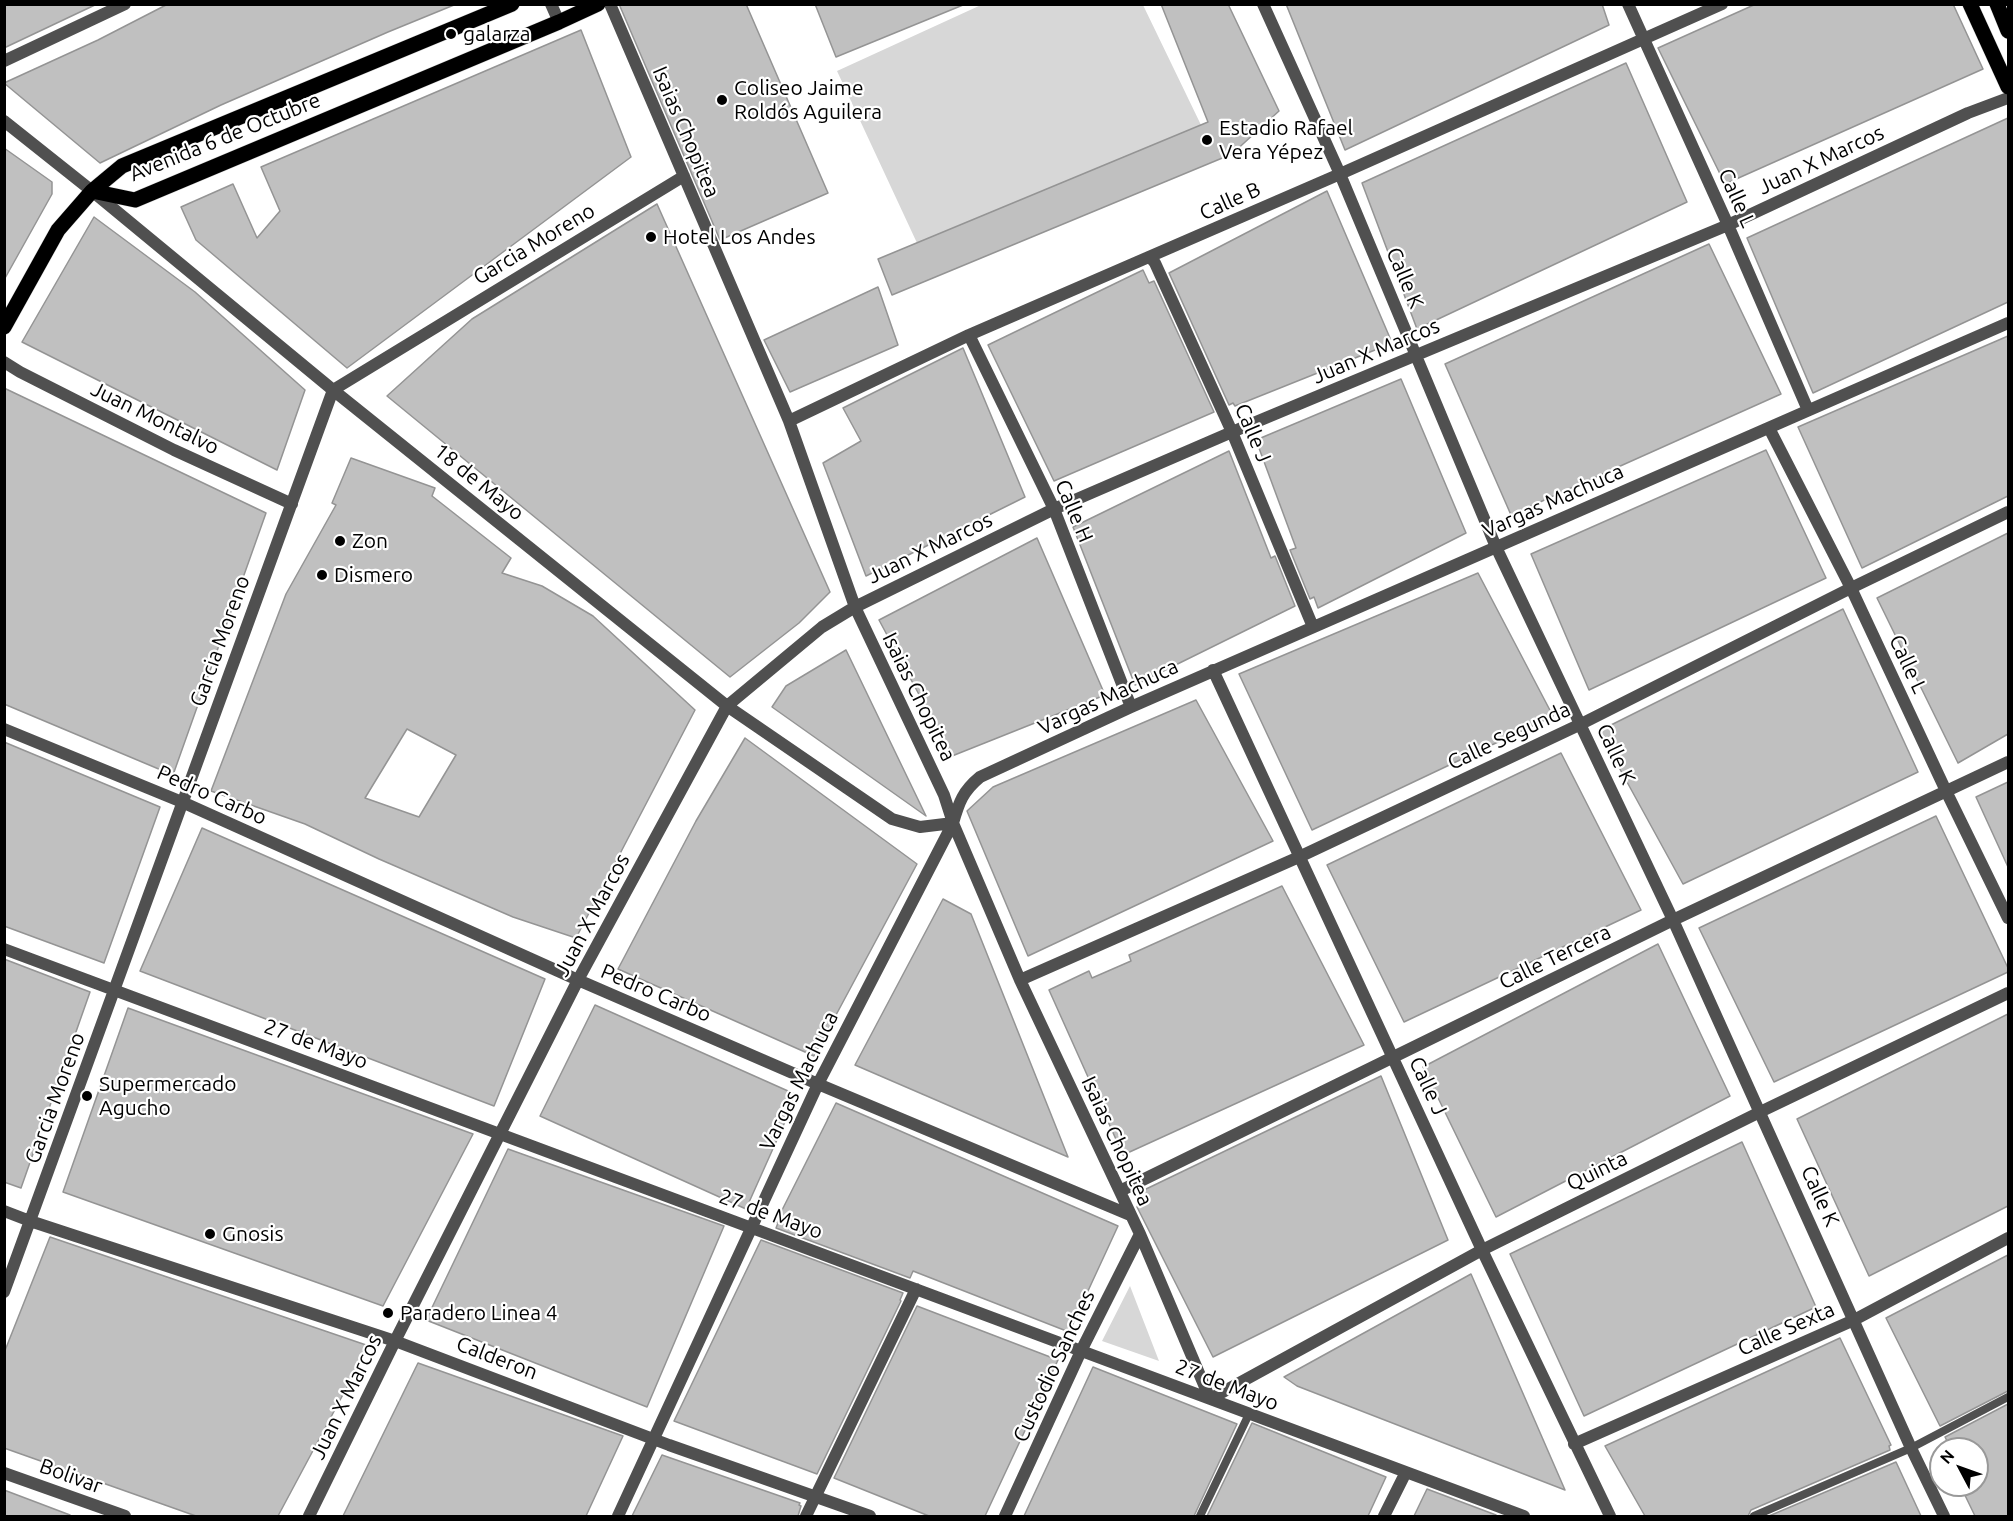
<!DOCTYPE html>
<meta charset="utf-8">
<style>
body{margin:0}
#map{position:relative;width:2013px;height:1521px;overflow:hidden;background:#fff;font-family:Ubuntu,sans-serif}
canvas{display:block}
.frame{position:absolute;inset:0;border:6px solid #000;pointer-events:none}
.north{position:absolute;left:1929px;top:1437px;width:60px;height:60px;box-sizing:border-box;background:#fff;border:2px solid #999;border-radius:50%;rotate:311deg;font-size:16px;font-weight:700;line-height:24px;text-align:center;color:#000}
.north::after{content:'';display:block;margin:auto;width:21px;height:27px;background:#000;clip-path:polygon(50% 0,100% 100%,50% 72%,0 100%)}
</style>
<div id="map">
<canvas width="2013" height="1521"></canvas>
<div class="frame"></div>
<div class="north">N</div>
</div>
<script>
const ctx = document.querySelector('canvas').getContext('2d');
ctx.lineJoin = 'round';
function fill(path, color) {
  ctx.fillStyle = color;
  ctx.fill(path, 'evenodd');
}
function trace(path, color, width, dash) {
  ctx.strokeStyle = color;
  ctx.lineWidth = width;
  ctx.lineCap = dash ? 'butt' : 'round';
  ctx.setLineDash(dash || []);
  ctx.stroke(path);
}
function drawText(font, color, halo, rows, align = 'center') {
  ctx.font = font + ' Ubuntu,sans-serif';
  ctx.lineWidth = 4.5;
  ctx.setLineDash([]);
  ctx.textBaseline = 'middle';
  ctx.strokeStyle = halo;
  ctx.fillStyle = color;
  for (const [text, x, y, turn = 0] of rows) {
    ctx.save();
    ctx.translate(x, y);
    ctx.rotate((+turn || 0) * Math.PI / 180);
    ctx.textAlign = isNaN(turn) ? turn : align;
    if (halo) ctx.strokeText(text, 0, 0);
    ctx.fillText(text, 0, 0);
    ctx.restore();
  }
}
fill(new Path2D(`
 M 981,5 L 1143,5 L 1201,125 L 917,243 L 837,71 Z
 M 1130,1286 L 1159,1361 L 1102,1341 Z`), '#d7d7d7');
const building = new Path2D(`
 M 4,4 L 97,4 L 4,48 Z
 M 168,4 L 454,4 L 454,5 L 388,32 L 221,105 L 100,163 L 4,83 L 98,40 Z
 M 619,4 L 746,4 L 828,193 L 720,240 Z
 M 815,4 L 963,4 L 963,5 L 836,57 Z
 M 1161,4 L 1228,4 L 1279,111 L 1232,154 L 892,295 L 878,259 L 1208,122 Z
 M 1286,4 L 1602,4 L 1609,25 L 1345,150 Z
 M 1756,4 L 1953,4 L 1983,69 L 1725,184 L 1658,48 Z
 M 581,30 L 631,157 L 347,368 L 196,240 L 181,207 L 233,184 L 257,238 L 280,211 L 261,167 Z
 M 1626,63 L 1687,202 L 1417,329 L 1362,183 Z
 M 2008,118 L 2008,302 L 1813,393 L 1747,238 Z
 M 4,148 L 52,182 L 52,194 L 4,280 Z
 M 1327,191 L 1390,338 L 1390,344 L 1235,406 L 1233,403 L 1229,405 L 1169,273 Z
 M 657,204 L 830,592 L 799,623 L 730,677 L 387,396 L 472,319 Z
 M 94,217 L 195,292 L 305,390 L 277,470 L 22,342 Z
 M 1709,244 L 1781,394 L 1511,515 L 1445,364 Z
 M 1143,270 L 1149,283 L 1154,281 L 1214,412 L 1054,481 L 988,345 Z
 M 878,287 L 898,345 L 790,392 L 764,340 Z
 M 2008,336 L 2008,496 L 1862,568 L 1798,427 Z
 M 963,348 L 1025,497 L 866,576 L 823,463 L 861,441 L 843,408 Z
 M 1401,379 L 1466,533 L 1318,608 L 1314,597 L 1310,599 L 1290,550 L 1296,548 L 1256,440 Z
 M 4,388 L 266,513 L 173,775 L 4,704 Z
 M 1766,450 L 1826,578 L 1589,690 L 1531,554 Z
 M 1229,451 L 1271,558 L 1275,556 L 1295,606 L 1135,685 L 1073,527 Z
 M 351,458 L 435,488 L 432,496 L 511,558 L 502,573 L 542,586 L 593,616 L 695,710 L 576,938 L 513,917 L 379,859 L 305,824 L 211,791 L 286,594 L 336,505 L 332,503 ZM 407,729 L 456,755 L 419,817 L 365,798 Z
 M 2008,533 L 2008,734 L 1958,763 L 1877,598 Z
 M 1037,538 L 1105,695 L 952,756 L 879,620 Z
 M 1478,573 L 1553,716 L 1312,830 L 1239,674 Z
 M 1843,609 L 1918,772 L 1683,884 L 1599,731 Z
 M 846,650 L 926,816 L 772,707 L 786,686 Z
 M 1196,700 L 1273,841 L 1028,956 L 967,811 L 993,787 Z
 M 745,738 L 917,864 L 814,1056 L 618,969 L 696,821 Z
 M 4,742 L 160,807 L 104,963 L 4,926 Z
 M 1561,753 L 1641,910 L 1404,1022 L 1327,865 Z
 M 2008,782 L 2008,867 L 1976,797 Z
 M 1936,816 L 2008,968 L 2008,972 L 1774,1082 L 1699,928 Z
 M 202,828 L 545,979 L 494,1106 L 140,971 Z
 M 1282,886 L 1364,1045 L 1123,1155 L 1049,990 L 1089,971 L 1092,978 L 1131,961 L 1129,955 Z
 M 943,899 L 971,914 L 1068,1157 L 855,1065 Z
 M 1658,944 L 1730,1096 L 1496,1217 L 1423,1067 Z
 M 4,959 L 90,992 L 21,1188 L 4,1182 Z
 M 595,1005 L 797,1095 L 746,1209 L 540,1116 Z
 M 128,1008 L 473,1134 L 383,1306 L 63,1192 Z
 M 2008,1014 L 2008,1206 L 1869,1276 L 1797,1119 Z
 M 1381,1076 L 1448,1240 L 1213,1357 L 1137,1207 L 1144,1190 Z
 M 836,1103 L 1118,1226 L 1069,1332 L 913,1271 L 910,1278 L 776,1228 L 778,1223 L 776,1222 Z
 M 1742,1142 L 1816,1307 L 1584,1416 L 1510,1254 Z
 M 508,1149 L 724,1226 L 647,1407 L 426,1320 Z
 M 50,1237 L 369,1346 L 278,1516 L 196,1516 L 4,1448 L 4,1353 Z
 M 761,1240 L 903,1293 L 900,1300 L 901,1301 L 817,1474 L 674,1421 Z
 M 2008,1255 L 2008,1391 L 1940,1426 L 1886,1318 Z
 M 1471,1274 L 1565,1490 L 1297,1386 L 1284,1377 Z
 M 917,1306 L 1058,1360 L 985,1516 L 929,1516 L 834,1478 Z
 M 1840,1338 L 1891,1445 L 1889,1446 L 1890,1450 L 1751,1510 L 1748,1516 L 1645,1516 L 1605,1446 Z
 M 418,1363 L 623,1436 L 586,1516 L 343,1516 Z
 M 1093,1367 L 1237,1424 L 1194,1516 L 1024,1516 Z
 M 2008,1404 L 2008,1516 L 1975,1516 L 1960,1485 L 1977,1485 L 1977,1449 L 1951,1449 L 1945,1437 Z
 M 1252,1423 L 1386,1477 L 1368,1516 L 1207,1516 Z
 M 662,1455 L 800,1503 L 799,1505 L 801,1506 L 798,1516 L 632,1516 Z
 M 1896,1462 L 1921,1516 L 1769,1516 Z
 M 1427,1489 L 1496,1515 L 1495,1516 L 1414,1516 Z
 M 4,1490 L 70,1515 L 70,1516 L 4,1516 Z`);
fill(building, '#c0c0c0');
trace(building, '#949494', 1.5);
const primary = new Path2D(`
 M 1970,4 L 2008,87
 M 1997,4 L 2008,31
 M 92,191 L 135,200 L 559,22 L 598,4
 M 4,327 L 58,230 L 92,191 L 122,166 L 512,4`);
trace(primary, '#dbdbdb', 16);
trace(new Path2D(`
 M 1200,1516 L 1249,1414
 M 1754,1516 L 1911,1448 L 2008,1397`), '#505050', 8);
trace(new Path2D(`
 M 551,4 L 559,22
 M 610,4 L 789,421 L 855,607 L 944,795 L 953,823 L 1020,980 L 1140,1234 L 1210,1399 L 1482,1250 L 1760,1112 L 2008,993
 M 1263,4 L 1340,174 L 1496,547 L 1673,920 L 1911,1448 L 1944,1516
 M 1628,4 L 1728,225 L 1808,410
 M 4,61 L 125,4
 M 4,121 L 92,191 L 333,390 L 727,706 L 892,819 L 920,827 L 953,823
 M 1150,257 L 1155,263 L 1232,432 L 1313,627
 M 969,335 L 1054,509 L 1131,707
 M 4,362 L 20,372 L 174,450 L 292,504
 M 789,421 L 969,335 L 1340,174 L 1722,4
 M 1769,428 L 1851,588 L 1946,791 L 2008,918
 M 1213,670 L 1482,1250 L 1610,1516
 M 4,729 L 182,802 L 578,980 L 818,1084 L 1130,1215
 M 4,949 L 1524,1516
 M 1020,980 L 1299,857 L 1581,724 L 1851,588 L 2008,512
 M 1120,1191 L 1673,920 L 2008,762
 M 4,1211 L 30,1221 L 395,1341 L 669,1445 L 870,1516
 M 4,1292 L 333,390 L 684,176
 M 1574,1444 L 1854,1320 L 2008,1238
 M 4,1473 L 125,1516
 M 309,1516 L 395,1341 L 578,980 L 727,706 L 822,627 L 855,607 L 1054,509 L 1232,432 L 1728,225 L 1968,113 L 2008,98
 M 618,1516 L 818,1084 L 953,823 C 959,802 963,791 980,777 L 1131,707 L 2008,323
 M 806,1516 L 916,1289
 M 1005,1516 L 1081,1351 L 1140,1234
 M 1384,1516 L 1406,1472`), '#505050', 12);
trace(primary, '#000', 15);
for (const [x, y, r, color] of [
 [451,34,6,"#000"],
 [722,100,6,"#000"],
 [1207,140,6,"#000"],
 [651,237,6,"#000"],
 [340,541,6,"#000"],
 [322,575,6,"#000"],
 [87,1096,6,"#000"],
 [210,1234,6,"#000"],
 [388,1313,6,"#000"]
]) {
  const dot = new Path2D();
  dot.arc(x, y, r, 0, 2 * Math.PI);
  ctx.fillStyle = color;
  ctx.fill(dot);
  trace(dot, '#fff', 2);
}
drawText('21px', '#000', '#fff', [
 ["galarza",463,34],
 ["Coliseo Jaime",734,88],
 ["Roldós Aguilera",734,112],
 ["Estadio Rafael",1219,128],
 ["Vera Yépez",1219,152],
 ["Hotel Los Andes",663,237],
 ["Zon",352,541],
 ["Dismero",334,575],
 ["Supermercado",99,1084],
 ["Agucho",99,1108],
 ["Gnosis",222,1234],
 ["Paradero Linea 4",400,1313]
], 'left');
drawText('21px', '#000', '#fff', [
 ["Isaias Chopitea",686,132,67],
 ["Avenida 6 de Octubre",225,137,-22],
 ["Juan X Marcos",1821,160,-25],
 ["Calle L",1737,198,66],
 ["Calle B",1230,201,-24],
 ["Garcia Moreno",534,244,-31],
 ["Calle K",1405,278,67],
 ["Juan X Marcos",1376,351,-23],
 ["Juan Montalvo",155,418,26],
 ["Calle J",1253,433,67],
 ["18 de Mayo",479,482,39],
 ["Vargas Machuca",1553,501,-24],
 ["Calle H",1074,511,67],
 ["Juan X Marcos",930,548,-26],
 ["Garcia Moreno",220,641,-70],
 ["Calle L",1908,664,65],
 ["Isaias Chopitea",919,697,64],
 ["Vargas Machuca",1108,697,-25],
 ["Calle Segunda",1509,736,-25],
 ["Calle K",1616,754,65],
 ["Pedro Carbo",212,795,24],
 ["Juan X Marcos",592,915,-62],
 ["Calle Tercera",1555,957,-26],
 ["Pedro Carbo",656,993,23],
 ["27 de Mayo",316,1044,20],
 ["Vargas Machuca",799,1081,-64],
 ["Calle J",1428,1086,65],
 ["Garcia Moreno",55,1098,-70],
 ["Isaias Chopitea",1117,1141,65],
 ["Quinta",1597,1171,-26],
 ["Calle K",1820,1196,66],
 ["27 de Mayo",771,1214,20],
 ["Calle Sexta",1786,1329,-24],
 ["Calderon",497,1358,21],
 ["Custodio Sanches",1054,1366,-65],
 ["27 de Mayo",1227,1385,21],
 ["Juan X Marcos",346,1397,-64],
 ["Bolivar",71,1476,20]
]);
</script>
